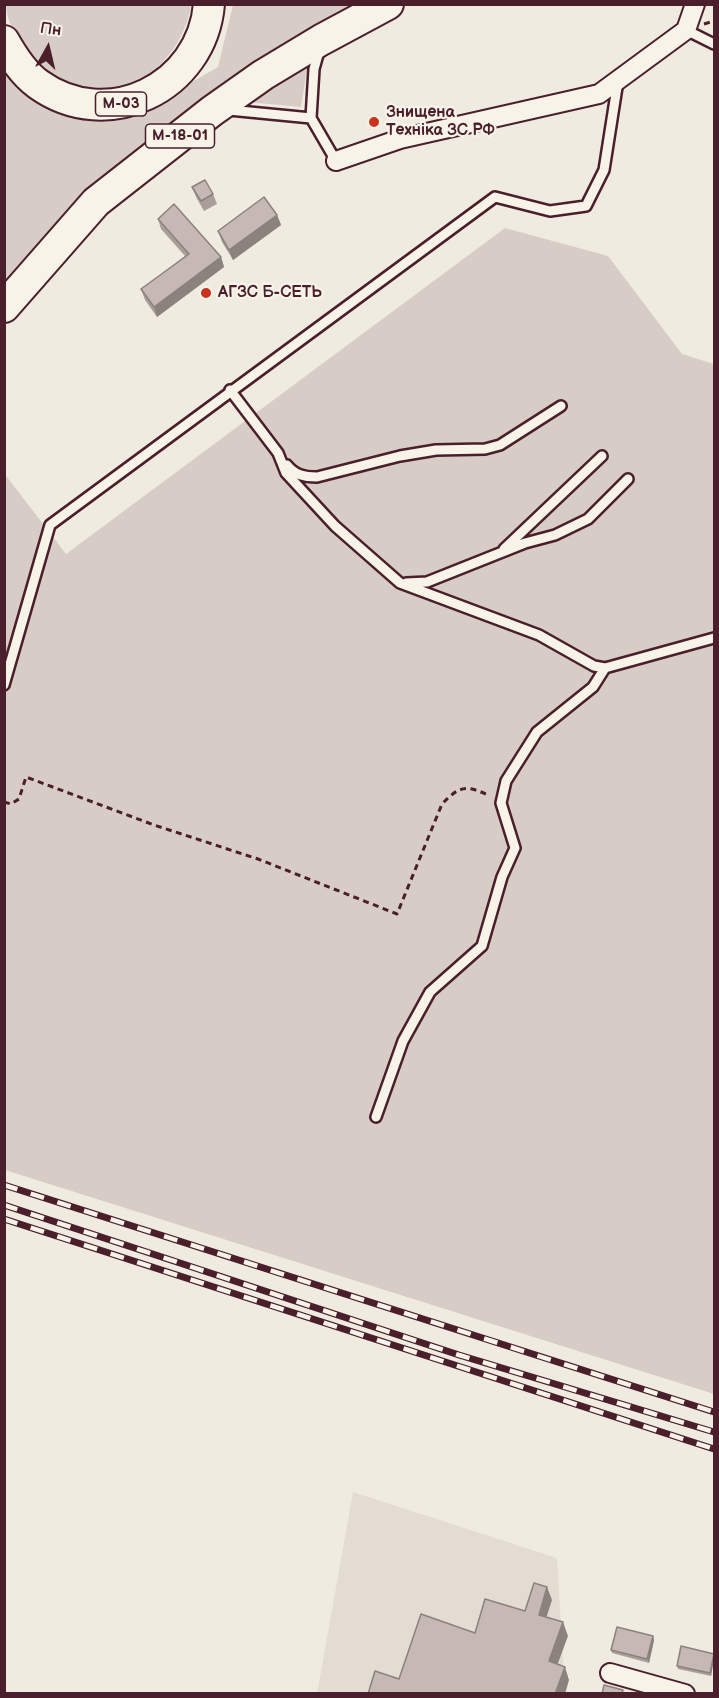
<!DOCTYPE html>
<meta charset="utf-8">
<style>
body{margin:0}
#map{position:relative;width:719px;height:1698px;overflow:hidden;background:#f0ebe0;font-family:"Balsamiq Sans",sans-serif}
canvas{display:block}
.frame{position:absolute;inset:0;border:6px solid #4a1f2b;pointer-events:none}
.north{position:absolute;left:18px;top:18px;width:60px;height:60px;-webkit-text-stroke:4px #f7f3e8;paint-order:stroke;rotate:8deg;font-size:16px;font-weight:700;line-height:24px;text-align:center;color:#4a1f2b}
.north::after{content:'';display:block;margin:auto;width:21px;height:27px;background:#4a1f2b;clip-path:polygon(50% 0,100% 100%,50% 72%,0 100%)}
</style>
<div id="map">
<canvas width="719" height="1698"></canvas>
<div class="frame"></div>
<div class="north">Пн</div>
</div>
<script>
const ctx = document.querySelector('canvas').getContext('2d');
ctx.lineJoin = 'round';
function fill(path, color) {
  ctx.fillStyle = color;
  ctx.fill(path, 'evenodd');
}
function trace(path, color, width, dash) {
  ctx.strokeStyle = color;
  ctx.lineWidth = width;
  ctx.lineCap = dash ? 'butt' : 'round';
  ctx.setLineDash(dash || []);
  ctx.stroke(path);
}
function drawText(font, color, halo, rows, align = 'center') {
  ctx.font = font + ' "Balsamiq Sans",sans-serif';
  ctx.lineWidth = 4.5;
  ctx.setLineDash([]);
  ctx.textBaseline = 'middle';
  ctx.strokeStyle = halo;
  ctx.fillStyle = color;
  for (const [text, x, y, turn = 0] of rows) {
    ctx.save();
    ctx.translate(x, y);
    ctx.rotate((+turn || 0) * Math.PI / 180);
    ctx.textAlign = isNaN(turn) ? turn : align;
    if (halo) ctx.strokeText(text, 0, 0);
    ctx.fillText(text, 0, 0);
    ctx.restore();
  }
}
fill(new Path2D(`
 M 353,1492 L 557,1558 L 565,1693 L 317,1694 Z`), '#e3dcd2');
fill(new Path2D(`
 M 6,5 L 191,5 C 181,66 120,112 60,79 C 53,76 45,73 40,68 C 34,63 30,55 26,50 C 16,35 7,23 6,5 Z
 M 233,5 L 358,5 L 295,38 L 192,109 L 5,307 L 5,74 L 19,87 L 142,111 L 218,67 Z
 M 308,63 L 301,107 L 247,102 Z
 M 505,228 L 608,256 L 682,354 L 714,364 L 714,1394 L 5,1170 L 4,473 L 66,554 Z`), '#d8cdc6');
const service = new Path2D(`
 M 686,30 L 714,44
 M 319,51 L 314,69 L 311,118 L 336,161
 M 229,110 L 311,118
 M 230,390 L 278,453 L 286,473 L 335,526 L 400,583 L 539,635 L 594,666 L 605,668 L 714,638
 M 287,465 C 295,475 304,477 317,477 L 400,456 L 436,450 L 485,449 L 500,445 L 561,406
 M 504,549 L 602,456
 M 406,583 L 427,582 L 525,543 L 555,535 L 588,519 L 628,479
 M 4,685 L 50,525 L 495,197 L 550,211 L 586,206 L 604,170 L 618,81
 M 376,1117 L 403,1041 L 430,992 L 482,946 L 502,877 L 515,848 L 501,803 L 506,781 L 537,732 L 593,687 L 605,668`);
const minor = new Path2D(`
 M 336,161 L 400,139 L 599,94 L 686,30 L 695,4
 M 610,1673 L 685,1694`);
const trunk = new Path2D(`
 M 4,41 C 13,57 23,73 38,84 C 107,134 202,88 209,4
 M 4,307 L 96,202 L 212,111 L 263,75 L 321,40 L 388,4`);
trace(service, '#4a1f2b', 14);
trace(minor, '#4a1f2b', 22);
trace(trunk, '#4a1f2b', 34);
trace(new Path2D(`
 M 704,24 L 714,21
 M 4,802 L 11,804 L 19,799 L 26,777 L 154,825 L 258,859 L 397,914 L 442,804 C 460,785 467,785 490,796`), '#4a1f2b', 3, [6, 4.5]);
trace(service, '#f7f3e8', 9);
trace(minor, '#f7f3e8', 18);
trace(trunk, '#f7f3e8', 30);
const rail = new Path2D(`
 M 4,1185 L 714,1412
 M 4,1205 L 459,1355 L 714,1432
 M 4,1219 L 714,1449`);
trace(rail, '#4a1f2b', 7);
trace(rail, '#f7f3e8', 4.5, [14]);
fill(new Path2D(`
 M 192,187 L 213,194 L 217,204 L 204,211 L 196,197 Z
 M 277,215 L 281,225 L 233,260 L 222,242 L 218,231 Z
 M 158,219 L 221,257 L 224,267 L 157,317 L 145,300 L 141,289 L 185,256 L 161,229 Z
 M 653,1636 L 654,1640 L 649,1663 L 612,1653 L 611,1650 Z
 M 714,1654 L 711,1676 L 678,1669 L 677,1666 Z`), '#aa9e9a');
fill(new Path2D(`
 M 277,215 L 281,225 L 233,260 L 229,250 Z
 M 221,257 L 224,267 L 157,317 L 154,307 Z
 M 547,1587 L 552,1600 L 543,1628 L 539,1615 Z
 M 563,1622 L 568,1636 L 554,1674 L 549,1661 Z
 M 653,1636 L 654,1640 L 649,1663 L 647,1659 Z
 M 714,1654 L 714,1660 L 711,1676 L 710,1673 Z
 M 565,1667 L 569,1680 L 565,1694 L 555,1694 Z`), '#8b817d');
const building = new Path2D(`
 M 205,180 L 213,194 L 201,201 L 192,187 Z
 M 264,197 L 277,215 L 229,250 L 218,231 Z
 M 174,204 L 221,257 L 154,307 L 141,289 L 189,254 L 158,219 Z
 M 534,1583 L 547,1587 L 539,1615 L 563,1622 L 549,1661 L 565,1667 L 555,1694 L 368,1694 L 375,1671 L 399,1679 L 421,1614 L 475,1633 L 485,1599 L 525,1611 Z
 M 617,1627 L 653,1636 L 647,1659 L 611,1650 Z
 M 681,1646 L 714,1654 L 710,1673 L 677,1666 Z
 M 604,1685 L 623,1690 L 622,1694 L 602,1694 Z`);
fill(building, '#c6b8b3');
trace(building, '#8b817d', 1.5);
for (const [x, y, r, color] of [
 [374,122,6,"#c8321e"],
 [206,293,6,"#c8321e"]
]) {
  const dot = new Path2D();
  dot.arc(x, y, r, 0, 2 * Math.PI);
  ctx.fillStyle = color;
  ctx.fill(dot);
  trace(dot, '#f7f3e8', 2);
}
for (const [x, y, w] of [
 [121,104,51],
 [180,136,69]
]) {
  const box = new Path2D();
  box.roundRect(x - w / 2, y - 12, w, 24, 4.5);
  ctx.fillStyle = '#f7f3e8';
  ctx.fill(box);
  trace(box, '#4a1f2b', 1.5);
}
drawText('bold 15px', '#4a1f2b', null, [
 ["М-03",121,104],
 ["М-18-01",180,136]
]);
drawText('bold 16px', '#4a1f2b', '#f7f3e8', [
 ["Знищена",386,113],
 ["Техніка ЗС РФ",386,131],
 ["АГЗС Б-СЕТЬ",218,293]
], 'left');
</script>
